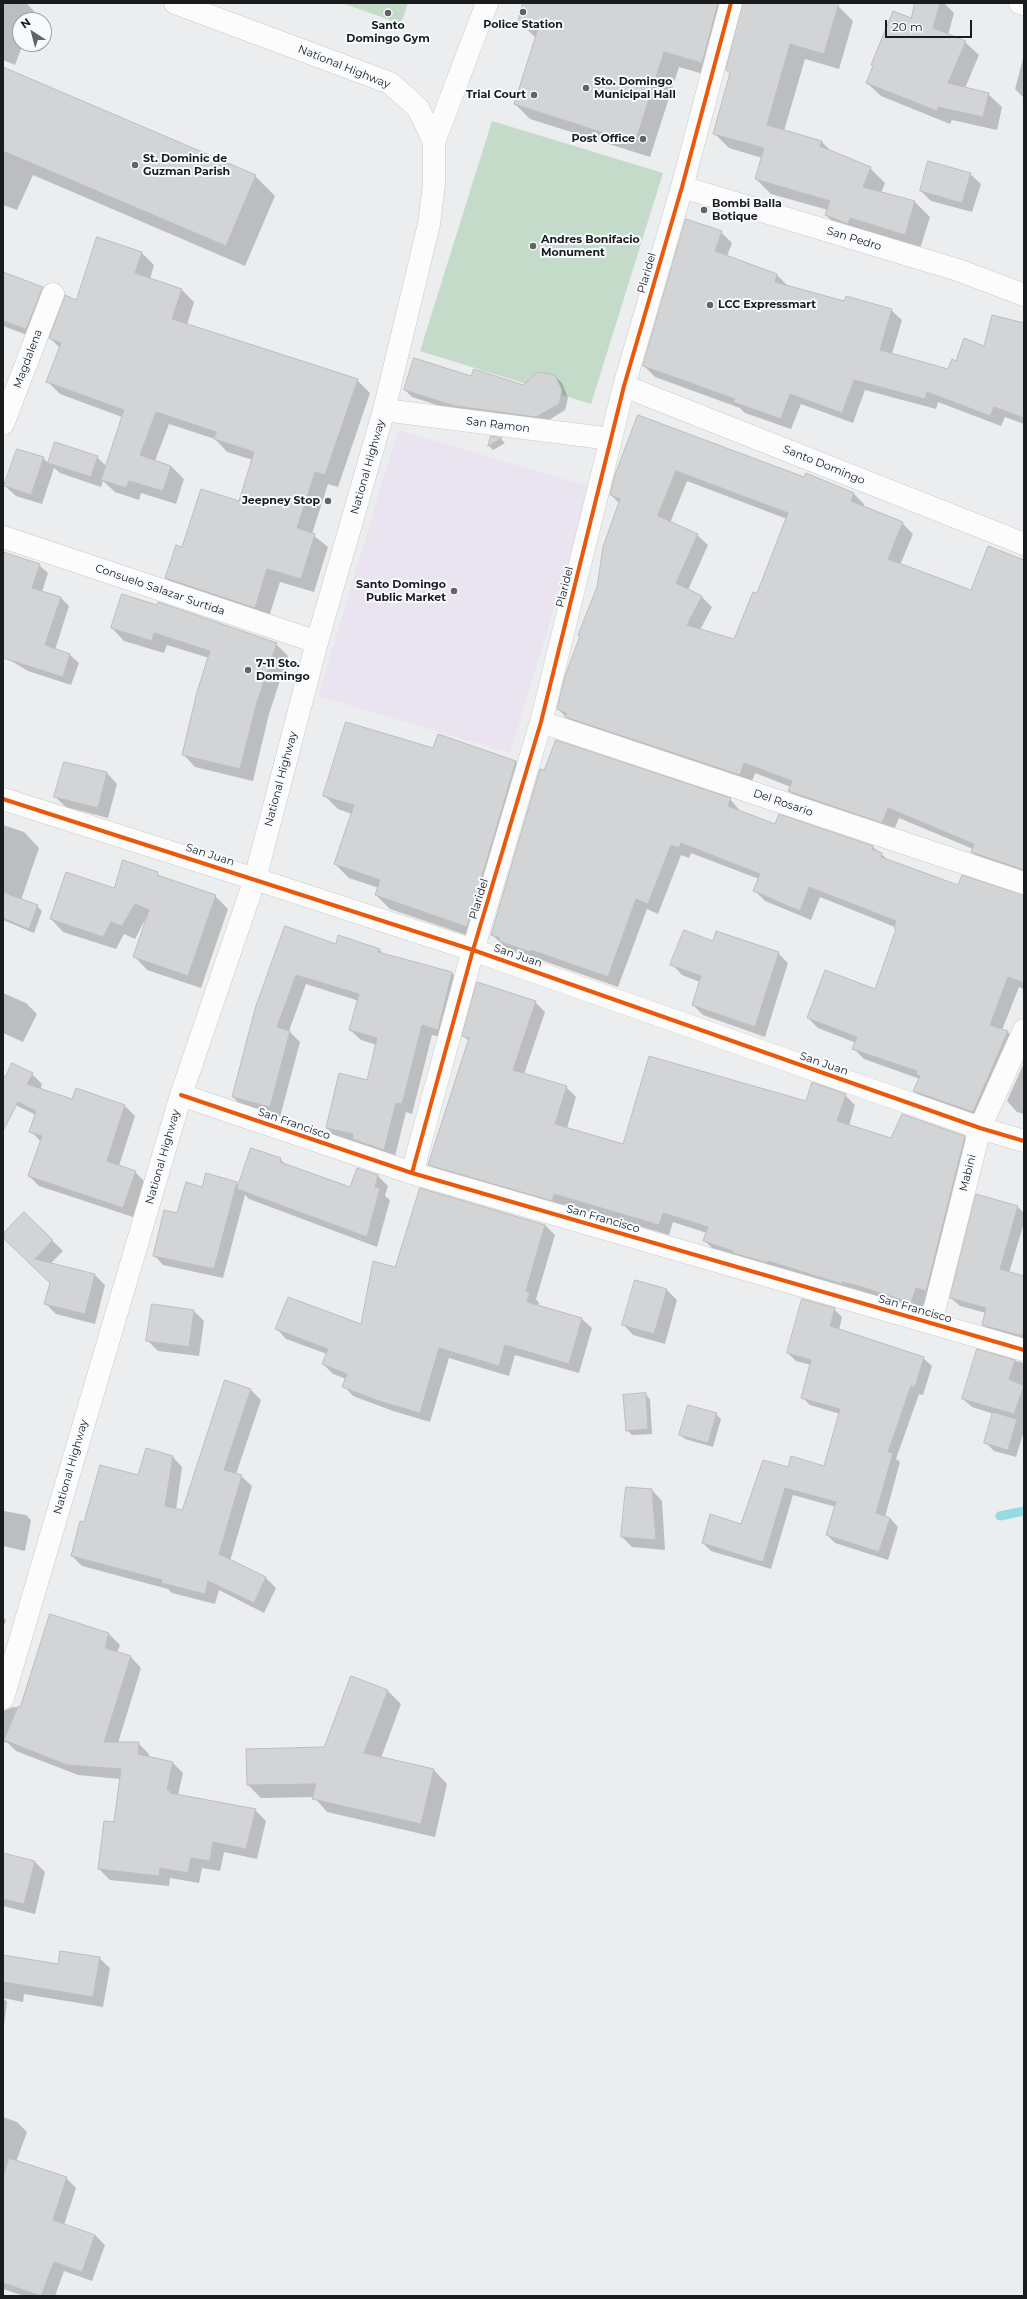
<!DOCTYPE html>
<style>
body{margin:0}
#map{position:relative;width:1027px;height:2299px;overflow:hidden;background:#ebedef;font-family:Montserrat,sans-serif}
canvas{display:block}
.frame{position:absolute;inset:0;border:4px solid #1a1b1d;pointer-events:none}
.north{position:absolute;left:12px;top:12px;width:40px;height:40px;box-sizing:border-box;background:#f6fafe;border:1px solid #9ea1a4;border-radius:50%;rotate:324deg;font-size:11px;font-weight:700;line-height:16px;text-align:center;color:#1a1b1d}
.north::after{content:'';display:block;margin:auto;width:14px;height:18px;background:#636466;clip-path:polygon(50% 0,100% 100%,50% 72%,0 100%)}
.scale{position:absolute;left:885px;top:20px;width:87px;height:18px;box-sizing:border-box;border:2px solid #1a1b1d;border-top:0;padding-left:5px;font-size:12px;line-height:14px;white-space:nowrap;color:#1a1b1d;-webkit-text-stroke:3px #f6fafe;paint-order:stroke}
</style>
<div id="map">
<canvas width="1027" height="2299"></canvas>
<div class="frame"></div>
<div class="north">N</div>
<div class="scale">20 m</div>
</div>
<script>
const ctx = document.querySelector('canvas').getContext('2d');
ctx.lineJoin = 'round';
function fill(path, color) {
  ctx.fillStyle = color;
  ctx.fill(path, 'evenodd');
}
function trace(path, color, width, dash) {
  ctx.strokeStyle = color;
  ctx.lineWidth = width;
  ctx.lineCap = dash ? 'butt' : 'round';
  ctx.setLineDash(dash || []);
  ctx.stroke(path);
}
function drawText(font, color, halo, rows, align = 'center') {
  ctx.font = font + ' Montserrat,sans-serif';
  ctx.lineWidth = 4;
  ctx.setLineDash([]);
  ctx.textBaseline = 'middle';
  ctx.strokeStyle = halo;
  ctx.fillStyle = color;
  for (const [text, x, y, turn = 0] of rows) {
    ctx.save();
    ctx.translate(x, y);
    ctx.rotate((+turn || 0) * Math.PI / 180);
    ctx.textAlign = isNaN(turn) ? turn : align;
    if (halo) ctx.strokeText(text, 0, 0);
    ctx.fillText(text, 0, 0);
    ctx.restore();
  }
}
fill(new Path2D(`
 M 398,430 L 591,487 L 510,753 L 318,696 Z`), '#eae4f0');
fill(new Path2D(`
 M 342,3 L 408,3 L 401,24 Z
 M 492,121 L 663,173 L 591,404 L 420,351 Z`), '#c4dbc9');
fill(new Path2D(`
 M 3,3 L 26,3 L 35,12 L 32,20 L 20,20 L 20,44 L 23,44 L 15,65 L 3,60 Z
 M 524,3 L 827,3 L 838,6 L 853,21 L 839,69 L 805,59 L 784,131 L 821,141 L 833,153 L 870,168 L 885,183 L 881,193 L 915,202 L 930,217 L 920,249 L 841,230 L 826,215 L 828,210 L 771,194 L 756,179 L 762,158 L 729,148 L 714,133 L 731,73 L 745,3 L 734,15 L 717,78 L 679,67 L 650,157 L 530,119 L 515,104 L 536,38 L 519,22 Z
 M 916,3 L 944,3 L 954,13 L 948,35 L 965,42 L 979,55 L 965,88 L 988,94 L 1002,107 L 997,130 L 952,120 L 950,124 L 881,96 L 867,83 L 911,20 Z
 M 1024,55 L 1024,98 L 1015,89 Z
 M 3,69 L 255,176 L 275,196 L 245,266 L 33,175 L 17,210 L 3,205 Z
 M 970,174 L 981,184 L 972,212 L 931,201 L 921,191 Z
 M 721,232 L 732,243 L 727,256 L 777,275 L 788,286 L 845,302 L 891,310 L 902,320 L 892,354 L 949,370 L 957,362 L 1024,325 L 1024,424 L 1005,417 L 1001,426 L 938,402 L 936,409 L 865,390 L 853,423 L 801,404 L 791,429 L 745,413 L 740,408 L 655,377 L 644,366 Z
 M 142,253 L 154,265 L 150,279 L 181,289 L 194,302 L 187,325 L 357,380 L 370,393 L 338,487 L 328,484 L 312,534 L 328,547 L 314,592 L 280,582 L 268,620 L 179,591 L 166,578 L 183,548 L 239,502 L 253,460 L 227,452 L 215,439 L 169,424 L 155,461 L 171,466 L 184,479 L 176,504 L 141,493 L 139,500 L 115,492 L 103,481 L 101,487 L 60,473 L 54,468 L 42,504 L 16,496 L 5,486 L 43,458 L 49,464 L 56,444 L 97,457 L 106,466 L 122,417 L 60,394 L 47,381 L 60,348 L 50,338 L 77,301 Z
 M 3,273 L 43,288 L 52,297 L 35,338 L 3,326 Z
 M 555,376 L 562,383 L 568,398 L 565,410 L 544,423 L 462,413 L 412,397 L 405,390 L 472,377 L 523,386 Z
 M 638,416 L 805,478 L 854,494 L 864,504 L 863,507 L 902,523 L 913,534 L 900,565 L 971,592 L 1024,565 L 1024,876 L 982,862 L 972,852 L 973,849 L 899,818 L 893,832 L 800,801 L 789,791 L 791,787 L 755,773 L 751,785 L 576,727 L 558,709 L 598,588 L 620,504 L 611,495 ZM 687,481 L 787,519 L 758,595 L 735,640 L 700,630 L 712,607 L 702,597 L 688,590 L 708,545 L 697,535 L 670,523 Z
 M 491,437 L 501,439 L 505,443 L 493,450 L 489,446 Z
 M 3,553 L 39,565 L 48,573 L 42,592 L 61,598 L 69,606 L 55,650 L 70,655 L 79,663 L 71,685 L 28,671 L 3,656 Z
 M 112,628 L 276,644 L 288,656 L 269,714 L 253,781 L 195,767 L 183,754 L 209,658 L 167,645 L 164,653 L 124,641 Z
 M 438,736 L 516,762 L 530,776 L 481,940 L 390,909 L 376,895 L 379,888 L 349,878 L 335,864 L 352,814 L 338,809 L 324,795 L 434,750 Z
 M 107,773 L 117,784 L 108,818 L 66,807 L 55,797 Z
 M 730,799 L 740,811 L 776,825 L 779,816 L 873,847 L 888,860 L 959,886 L 1024,895 L 1024,989 L 1019,987 L 1002,1030 L 1009,1033 L 1019,1043 L 984,1122 L 924,1101 L 914,1091 L 920,1079 L 864,1059 L 854,1049 L 856,1043 L 818,1028 L 808,1018 L 876,991 L 897,930 L 895,927 L 820,897 L 811,920 L 765,901 L 754,890 L 759,879 L 691,853 L 689,858 L 681,855 L 658,914 L 647,909 L 618,987 L 541,960 L 540,962 L 511,952 L 492,935 Z
 M 3,825 L 24,832 L 39,848 L 21,900 L 37,906 L 42,911 L 34,933 L 3,920 Z
 M 157,873 L 162,878 L 215,896 L 228,909 L 201,988 L 147,970 L 135,957 L 146,918 L 135,939 L 124,934 L 116,949 L 63,932 L 51,919 L 115,889 Z
 M 285,928 L 336,945 L 379,949 L 384,955 L 452,973 L 462,984 L 448,1039 L 432,1035 L 412,1114 L 406,1112 L 394,1160 L 363,1149 L 357,1143 L 337,1138 L 327,1128 L 368,1082 L 377,1045 L 361,1040 L 350,1030 L 359,1001 L 306,984 L 289,1031 L 300,1042 L 280,1117 L 243,1107 L 233,1097 Z
 M 714,942 L 778,953 L 788,963 L 765,1037 L 703,1015 L 693,1005 L 700,982 L 682,975 L 672,964 Z
 M 3,993 L 26,1003 L 37,1014 L 23,1042 L 3,1033 Z
 M 535,1002 L 545,1012 L 524,1074 L 566,1087 L 576,1097 L 567,1128 L 624,1145 L 807,1102 L 845,1095 L 855,1105 L 849,1126 L 891,1139 L 965,1137 L 975,1147 L 936,1300 L 926,1298 L 921,1312 L 714,1250 L 704,1240 L 707,1233 L 673,1222 L 669,1235 L 564,1204 L 562,1210 L 439,1174 L 429,1164 L 469,1041 L 463,1036 Z
 M 1024,1063 L 1024,1114 L 1017,1112 L 1007,1101 Z
 M 32,1074 L 42,1084 L 40,1090 L 73,1100 L 77,1090 L 125,1106 L 135,1116 L 119,1166 L 135,1172 L 145,1182 L 133,1217 L 39,1186 L 29,1176 L 41,1142 L 31,1131 L 36,1115 L 3,1099 L 3,1077 Z
 M 280,1159 L 287,1166 L 350,1189 L 378,1176 L 388,1186 L 385,1196 L 390,1200 L 377,1247 L 249,1199 L 245,1195 L 223,1278 L 163,1265 L 154,1255 L 178,1214 L 203,1188 L 236,1183 L 240,1186 Z
 M 977,1195 L 1018,1207 L 1024,1213 L 1024,1223 L 1009,1273 L 1024,1277 L 1024,1342 L 991,1333 L 983,1324 L 986,1313 L 960,1306 L 951,1298 Z
 M 24,1213 L 63,1251 L 50,1264 L 95,1275 L 105,1285 L 95,1324 L 56,1314 L 45,1303 L 51,1283 L 3,1237 Z
 M 545,1225 L 555,1235 L 536,1299 L 539,1303 L 538,1306 L 582,1319 L 592,1328 L 579,1373 L 515,1355 L 509,1376 L 449,1358 L 430,1422 L 393,1411 L 353,1396 L 344,1386 L 346,1379 L 333,1374 L 323,1364 L 327,1354 L 286,1339 L 277,1329 L 361,1326 L 396,1268 Z
 M 636,1281 L 667,1290 L 677,1300 L 665,1344 L 633,1335 L 623,1324 Z
 M 834,1309 L 842,1317 L 839,1330 L 923,1358 L 932,1366 L 923,1395 L 919,1394 L 896,1459 L 900,1462 L 885,1517 L 890,1518 L 898,1527 L 888,1560 L 835,1543 L 827,1535 L 836,1507 L 793,1495 L 771,1569 L 711,1551 L 703,1543 L 742,1525 L 789,1468 L 824,1467 L 840,1414 L 810,1405 L 802,1397 L 811,1365 L 796,1361 L 788,1353 Z
 M 194,1311 L 204,1321 L 199,1356 L 158,1351 L 147,1340 Z
 M 978,1351 L 1024,1363 L 1024,1431 L 1016,1457 L 994,1451 L 986,1443 L 994,1414 L 972,1407 L 963,1399 Z
 M 251,1390 L 261,1400 L 236,1474 L 241,1476 L 252,1486 L 230,1561 L 266,1578 L 276,1588 L 264,1613 L 219,1590 L 215,1604 L 172,1593 L 168,1589 L 82,1566 L 72,1556 L 85,1523 L 139,1476 L 172,1456 L 182,1467 L 176,1510 L 182,1511 Z
 M 645,1394 L 650,1399 L 652,1434 L 632,1435 L 627,1430 Z
 M 716,1414 L 721,1419 L 713,1447 L 685,1439 L 680,1434 Z
 M 652,1490 L 662,1501 L 665,1550 L 632,1547 L 622,1537 Z
 M 4,1511 L 26,1515 L 31,1520 L 25,1551 L 3,1546 Z
 M 50,1616 L 109,1634 L 120,1645 L 117,1653 L 131,1657 L 141,1668 L 118,1743 L 138,1743 L 149,1754 L 149,1758 L 172,1762 L 183,1773 L 178,1795 L 255,1810 L 266,1821 L 257,1859 L 224,1852 L 220,1871 L 202,1868 L 199,1883 L 170,1878 L 169,1886 L 110,1880 L 99,1869 L 115,1824 L 120,1779 L 78,1775 L 16,1751 L 8,1743 L 3,1742 L 3,1711 L 13,1707 L 21,1708 Z
 M 3,1617 L 6,1620 L 3,1628 Z
 M 352,1677 L 388,1691 L 401,1704 L 381,1758 L 434,1770 L 447,1784 L 435,1837 L 327,1812 L 314,1797 L 261,1798 L 248,1785 L 325,1748 Z
 M 3,1854 L 34,1861 L 45,1872 L 35,1914 L 3,1906 Z
 M 3,1956 L 59,1965 L 99,1958 L 110,1968 L 103,2007 L 24,1994 L 23,2002 L 3,1998 L 7,2002 L 3,2034 Z
 M 3,2117 L 17,2122 L 27,2132 L 16,2162 L 66,2178 L 76,2188 L 64,2225 L 95,2235 L 105,2245 L 92,2281 L 64,2271 L 55,2296 L 24,2296 L 3,2289 Z`), '#0003');
trace(new Path2D(`
 M 1000,1516 L 1024,1511`), '#94dbe4', 9);
const building = new Path2D(`
 M 523,3 L 718,3 L 702,63 L 664,52 L 635,143 L 514,104 L 538,29 L 518,22 Z
 M 743,3 L 839,3 L 824,54 L 790,44 L 767,125 L 822,141 L 820,146 L 871,167 L 863,187 L 915,201 L 905,235 L 850,218 L 848,224 L 825,215 L 830,201 L 755,179 L 764,148 L 713,134 L 730,73 L 726,70 Z
 M 915,3 L 940,3 L 933,28 L 966,41 L 948,83 L 989,93 L 983,117 L 938,107 L 937,111 L 866,83 L 873,66 L 871,65 L 893,11 L 911,18 Z
 M 3,67 L 256,175 L 226,246 L 3,151 Z
 M 928,161 L 971,173 L 962,203 L 920,191 Z
 M 686,219 L 722,231 L 715,251 L 777,274 L 775,282 L 844,301 L 846,296 L 892,309 L 880,350 L 948,369 L 952,359 L 956,361 L 964,338 L 984,346 L 992,315 L 1024,323 L 1024,418 L 994,407 L 990,416 L 927,392 L 925,399 L 854,380 L 842,413 L 790,394 L 781,419 L 733,402 L 735,399 L 643,366 Z
 M 97,237 L 142,252 L 135,273 L 182,289 L 172,319 L 358,379 L 325,475 L 315,472 L 297,528 L 315,534 L 301,579 L 267,569 L 255,608 L 165,578 L 176,545 L 182,547 L 201,489 L 239,501 L 254,452 L 214,439 L 216,432 L 156,412 L 140,455 L 171,466 L 163,491 L 129,481 L 126,488 L 101,480 L 124,410 L 46,382 L 61,343 L 49,338 L 65,295 L 76,300 Z
 M 3,272 L 43,287 L 26,329 L 3,321 Z
 M 414,358 L 471,376 L 474,369 L 523,385 L 538,372 L 555,375 L 562,390 L 559,404 L 536,417 L 455,406 L 404,390 Z
 M 638,415 L 804,477 L 806,473 L 854,493 L 851,501 L 903,522 L 888,559 L 971,590 L 988,546 L 1024,560 L 1024,870 L 971,852 L 974,844 L 888,808 L 882,823 L 788,791 L 792,781 L 744,763 L 740,775 L 565,717 L 566,713 L 557,709 L 565,676 L 580,636 L 578,635 L 597,587 L 603,547 L 620,499 L 610,495 L 615,475 ZM 676,471 L 788,513 L 757,593 L 753,592 L 734,639 L 687,625 L 702,596 L 676,583 L 698,534 L 658,516 Z
 M 491,436 L 502,438 L 488,446 Z
 M 55,442 L 98,456 L 91,477 L 48,463 Z
 M 17,449 L 44,457 L 31,495 L 4,486 Z
 M 3,552 L 40,564 L 32,588 L 61,597 L 45,645 L 70,654 L 63,677 L 3,658 Z
 M 122,594 L 157,605 L 158,602 L 277,643 L 257,702 L 240,769 L 182,755 L 197,692 L 210,651 L 154,633 L 152,641 L 111,628 Z
 M 346,722 L 433,748 L 438,734 L 516,761 L 467,927 L 375,895 L 380,880 L 334,864 L 354,805 L 323,796 Z
 M 556,740 L 731,798 L 728,806 L 775,824 L 779,814 L 873,846 L 872,849 L 882,853 L 881,857 L 958,885 L 962,875 L 1024,895 L 1024,983 L 1008,977 L 990,1025 L 1008,1031 L 973,1112 L 913,1091 L 920,1076 L 916,1074 L 917,1071 L 852,1049 L 857,1037 L 807,1018 L 825,970 L 875,989 L 896,929 L 894,928 L 896,921 L 809,887 L 800,911 L 753,891 L 760,874 L 681,843 L 679,848 L 671,845 L 648,904 L 636,899 L 608,977 L 531,950 L 530,952 L 499,941 L 500,938 L 491,935 L 540,769 L 544,770 Z
 M 64,762 L 107,772 L 98,808 L 54,797 Z
 M 123,860 L 158,872 L 157,875 L 216,895 L 188,976 L 133,957 L 149,910 L 135,904 L 122,926 L 111,922 L 103,937 L 50,919 L 66,872 L 114,888 Z
 M 3,892 L 38,905 L 29,929 L 3,918 Z
 M 285,926 L 336,944 L 338,935 L 380,949 L 378,952 L 452,972 L 438,1030 L 422,1025 L 402,1104 L 396,1103 L 384,1150 L 352,1139 L 353,1134 L 326,1128 L 339,1073 L 367,1080 L 377,1038 L 349,1030 L 359,994 L 296,975 L 277,1027 L 290,1031 L 270,1107 L 232,1097 L 255,1009 Z
 M 684,930 L 713,941 L 716,931 L 779,952 L 755,1027 L 692,1005 L 701,976 L 670,965 Z
 M 477,982 L 536,1001 L 513,1070 L 567,1086 L 555,1124 L 623,1144 L 649,1056 L 806,1101 L 812,1082 L 846,1094 L 837,1121 L 891,1138 L 902,1114 L 965,1136 L 926,1291 L 916,1288 L 911,1303 L 859,1286 L 842,1282 L 842,1284 L 768,1261 L 767,1263 L 733,1253 L 733,1251 L 703,1241 L 708,1227 L 663,1213 L 659,1225 L 554,1194 L 552,1201 L 428,1165 L 469,1038 L 462,1036 Z
 M 12,1063 L 33,1073 L 27,1084 L 72,1099 L 76,1088 L 125,1105 L 107,1161 L 136,1171 L 123,1208 L 28,1176 L 42,1136 L 29,1132 L 36,1111 L 18,1102 L 3,1131 L 3,1076 L 5,1077 Z
 M 251,1148 L 281,1158 L 280,1162 L 350,1187 L 357,1168 L 378,1175 L 375,1187 L 380,1188 L 367,1237 L 237,1189 Z
 M 206,1173 L 237,1182 L 214,1269 L 153,1256 L 164,1210 L 177,1213 L 186,1182 L 202,1187 Z
 M 420,1188 L 545,1225 L 526,1291 L 530,1292 L 527,1302 L 582,1318 L 569,1364 L 505,1345 L 499,1366 L 439,1348 L 420,1413 L 382,1402 L 342,1387 L 347,1374 L 322,1364 L 328,1349 L 275,1329 L 288,1297 L 361,1324 L 373,1261 L 395,1267 Z
 M 976,1194 L 1018,1206 L 1000,1269 L 1024,1276 L 1024,1328 L 1022,1336 L 982,1325 L 986,1308 L 950,1298 Z
 M 24,1212 L 53,1240 L 35,1259 L 95,1274 L 85,1314 L 44,1304 L 50,1283 L 3,1238 L 3,1234 Z
 M 635,1280 L 667,1289 L 654,1334 L 622,1325 Z
 M 802,1299 L 835,1308 L 830,1326 L 924,1357 L 915,1387 L 911,1386 L 888,1452 L 893,1453 L 876,1513 L 890,1518 L 879,1552 L 826,1535 L 836,1502 L 785,1488 L 763,1562 L 702,1543 L 710,1514 L 741,1524 L 763,1460 L 788,1467 L 791,1456 L 824,1466 L 840,1409 L 801,1398 L 811,1360 L 787,1353 Z
 M 152,1304 L 194,1310 L 189,1347 L 146,1341 Z
 M 977,1349 L 1015,1360 L 1009,1379 L 1024,1386 L 1014,1414 L 962,1399 Z
 M 225,1380 L 251,1389 L 224,1470 L 242,1475 L 219,1554 L 266,1577 L 254,1603 L 208,1581 L 205,1594 L 161,1583 L 162,1580 L 71,1556 L 80,1521 L 84,1522 L 100,1465 L 138,1475 L 146,1448 L 173,1456 L 165,1506 L 182,1510 Z
 M 646,1393 L 648,1429 L 626,1431 L 623,1395 Z
 M 688,1405 L 717,1413 L 708,1443 L 679,1435 Z
 M 993,1412 L 1017,1419 L 1008,1450 L 984,1443 Z
 M 626,1487 L 652,1489 L 656,1540 L 621,1537 Z
 M 50,1614 L 109,1633 L 105,1648 L 131,1656 L 104,1742 L 139,1742 L 138,1754 L 173,1762 L 167,1790 L 170,1791 L 170,1793 L 256,1809 L 246,1849 L 213,1842 L 210,1861 L 191,1858 L 188,1873 L 160,1868 L 159,1876 L 98,1869 L 104,1821 L 114,1822 L 121,1769 L 67,1765 L 4,1740 L 18,1706 L 20,1707 Z
 M 351,1676 L 388,1690 L 364,1753 L 434,1769 L 421,1824 L 312,1799 L 316,1784 L 247,1785 L 246,1749 L 324,1747 Z
 M 3,1853 L 35,1861 L 24,1904 L 3,1899 Z
 M 60,1951 L 100,1957 L 93,1997 L 3,1982 L 3,1955 L 58,1964 Z
 M 9,2158 L 67,2177 L 53,2220 L 95,2235 L 82,2272 L 54,2262 L 41,2296 L 3,2283 L 3,2178 Z`);
fill(building, '#d2d4d6');
trace(building, '#bcbdbf', 1);
const street = new Path2D(`
 M 682,187 L 958,270 L 1024,295
 M 624,386 L 1024,544
 M 384,410 L 611,439
 M 3,424 L 53,294
 M 3,537 L 317,642
 M 541,722 L 1024,883
 M 255,879 L 473,950 L 980,1128 L 1024,1141
 M 181,1095 L 412,1173 L 1024,1350
 M 412,1173 L 473,950 L 541,722 L 624,386 L 682,187 L 731,3
 M 931,1323 L 980,1128 L 1024,1030`);
const secondary = new Path2D(`
 M 1020,3 L 1024,4
 M 434,142 L 487,3
 M 3,799 L 255,879
 M 3,1698 L 181,1095 L 255,879 L 317,642 L 384,410 L 429,224 L 434,184 L 434,142 L 418,108 L 390,83 L 175,3`);
trace(street, '#c8cacc', 23);
trace(secondary, '#c8cacc', 23);
trace(street, '#fcfcfd', 22);
trace(secondary, '#fcfcfd', 22);
trace(new Path2D(`
 M 3,799 L 473,950 L 980,1128 L 1024,1141
 M 181,1095 L 412,1173 L 1024,1350
 M 412,1173 L 473,950 L 541,722 L 624,386 L 682,187 L 731,3`), '#e8590c', 4);
for (const [x, y, r, color] of [
 [523,12,4,"#636466"],
 [388,13,4,"#636466"],
 [586,88,4,"#636466"],
 [534,95,4,"#636466"],
 [643,139,4,"#636466"],
 [135,165,4,"#636466"],
 [704,210,4,"#636466"],
 [533,246,4,"#636466"],
 [710,305,4,"#636466"],
 [328,501,4,"#636466"],
 [454,591,4,"#636466"],
 [248,670,4,"#636466"]
]) {
  const dot = new Path2D();
  dot.arc(x, y, r, 0, 2 * Math.PI);
  ctx.fillStyle = color;
  ctx.fill(dot);
  trace(dot, '#f6fafe', 1.5);
}
drawText('bold 11px', '#1a1b1d', '#f6fafe', [
 ["Police Station",523,25,"center"],
 ["Santo",388,26,"center"],
 ["Domingo Gym",388,39,"center"],
 ["Sto. Domingo",594,82],
 ["Municipal Hall",594,95],
 ["Trial Court",526,95,"right"],
 ["Post Office",635,139,"right"],
 ["St. Dominic de",143,159],
 ["Guzman Parish",143,172],
 ["Bombi Balla",712,204],
 ["Botique",712,217],
 ["Andres Bonifacio",541,240],
 ["Monument",541,253],
 ["LCC Expressmart",718,305],
 ["Jeepney Stop",320,501,"right"],
 ["Santo Domingo",446,585,"right"],
 ["Public Market",446,598,"right"],
 ["7-11 Sto.",256,664],
 ["Domingo",256,677]
], 'left');
drawText('11px', '#1a1b1d', '#f6fafe', [
 ["National Highway",344,67,22],
 ["San Pedro",854,239,17],
 ["Plaridel",647,273,-74],
 ["Magdalena",28,359,-69],
 ["San Ramon",498,425,7],
 ["Santo Domingo",824,465,22],
 ["National Highway",368,467,-74],
 ["Plaridel",565,587,-76],
 ["Consuelo Salazar Surtida",160,590,19],
 ["National Highway",281,779,-75],
 ["Del Rosario",783,803,19],
 ["San Juan",210,855,18],
 ["Plaridel",479,899,-73],
 ["San Juan",518,956,19],
 ["San Juan",824,1064,19],
 ["San Francisco",294,1124,19],
 ["National Highway",163,1157,-74],
 ["Mabini",968,1173,-76],
 ["San Francisco",603,1219,16],
 ["San Francisco",915,1309,16],
 ["National Highway",71,1467,-74]
]);
</script>
